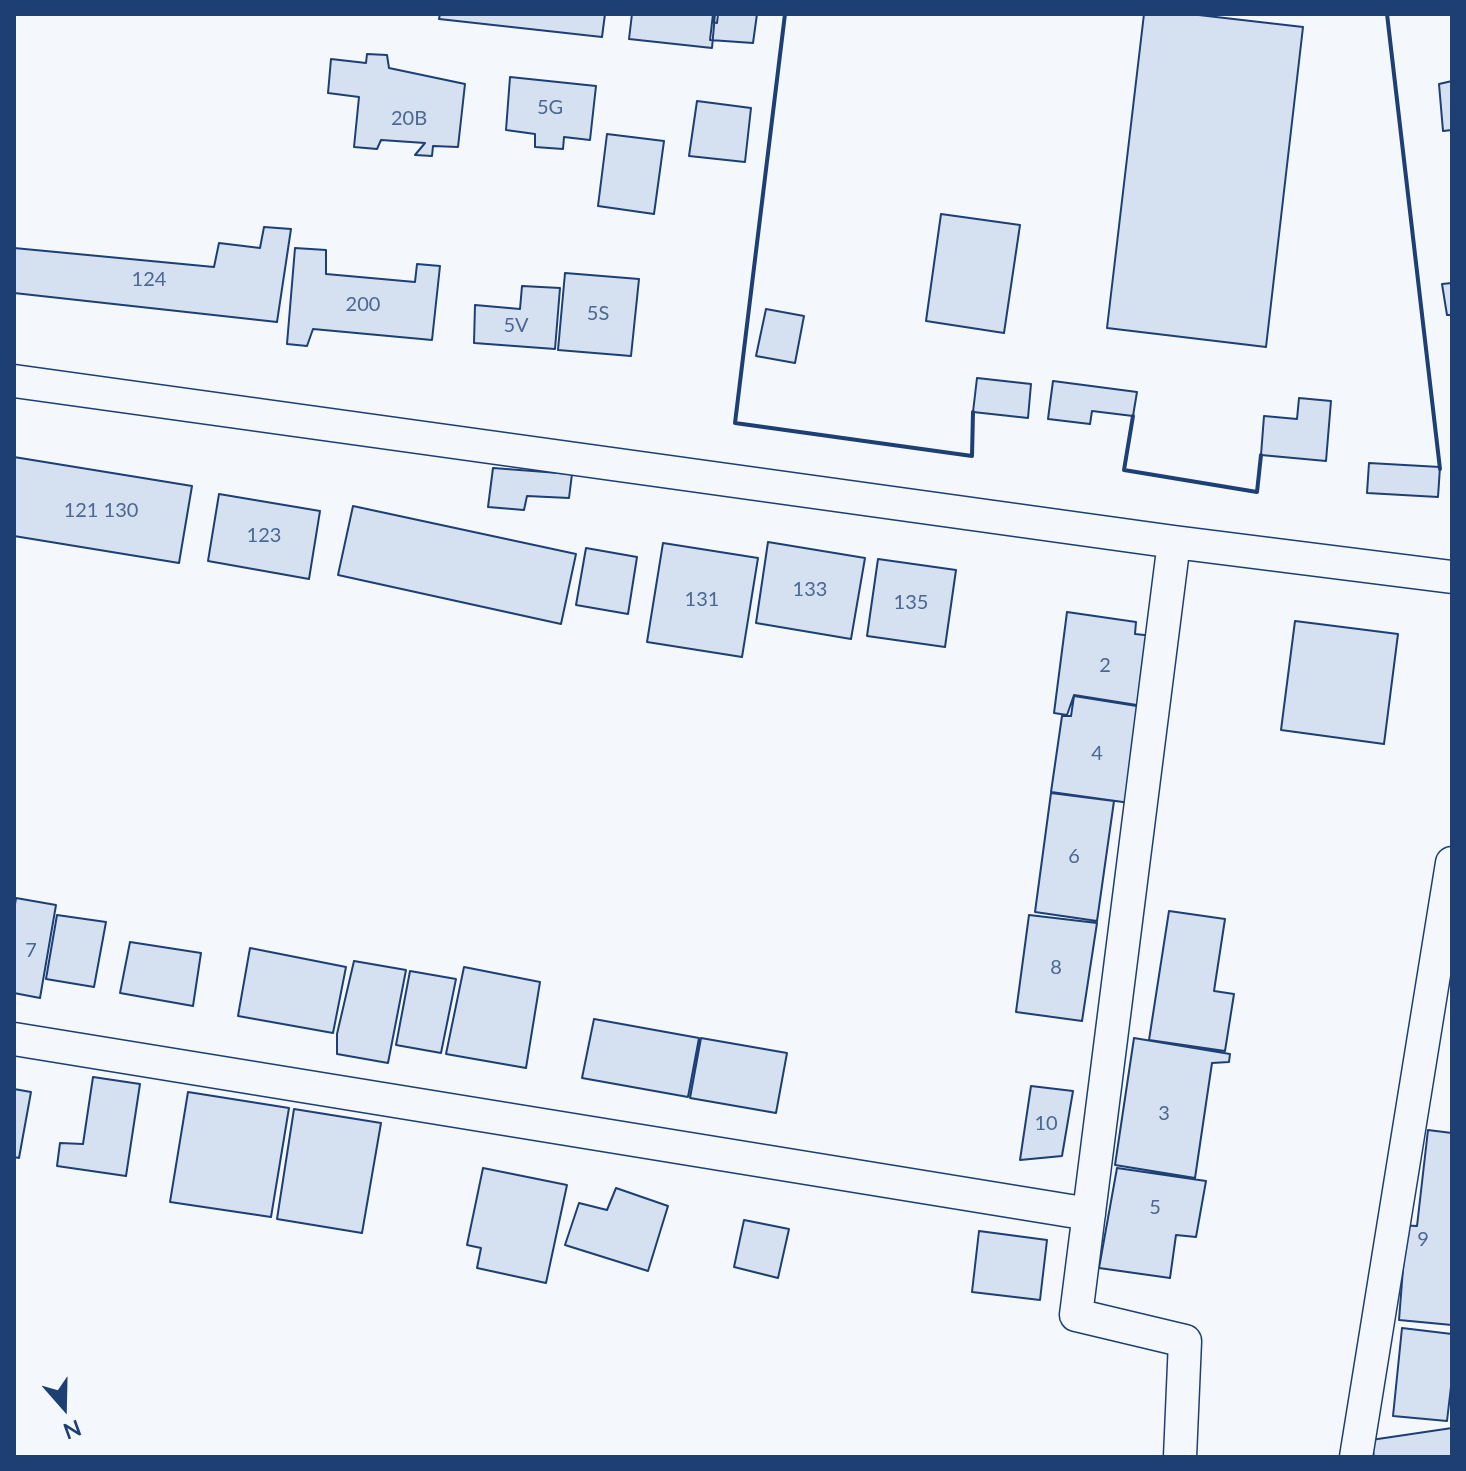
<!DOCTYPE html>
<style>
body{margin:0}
#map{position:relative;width:1466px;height:1471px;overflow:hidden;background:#f4f7fb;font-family:Lato,sans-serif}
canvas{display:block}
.frame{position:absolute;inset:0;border:16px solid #1d3f73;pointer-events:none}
.north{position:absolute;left:24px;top:1367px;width:80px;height:80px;-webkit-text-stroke:6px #f4f7fb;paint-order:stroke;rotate:160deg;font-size:22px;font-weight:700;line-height:32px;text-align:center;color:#1d3f73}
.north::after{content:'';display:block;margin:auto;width:28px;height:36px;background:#1d3f73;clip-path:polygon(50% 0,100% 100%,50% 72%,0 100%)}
</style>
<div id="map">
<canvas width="1466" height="1471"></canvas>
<div class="frame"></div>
<div class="north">N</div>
</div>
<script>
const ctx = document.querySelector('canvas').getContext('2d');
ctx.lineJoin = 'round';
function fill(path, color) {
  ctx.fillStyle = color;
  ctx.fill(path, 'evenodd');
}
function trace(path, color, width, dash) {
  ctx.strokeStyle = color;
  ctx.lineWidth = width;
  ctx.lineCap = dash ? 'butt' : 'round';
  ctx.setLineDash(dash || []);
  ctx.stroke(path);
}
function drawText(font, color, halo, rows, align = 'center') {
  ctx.font = font + ' Lato,sans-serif';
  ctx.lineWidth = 6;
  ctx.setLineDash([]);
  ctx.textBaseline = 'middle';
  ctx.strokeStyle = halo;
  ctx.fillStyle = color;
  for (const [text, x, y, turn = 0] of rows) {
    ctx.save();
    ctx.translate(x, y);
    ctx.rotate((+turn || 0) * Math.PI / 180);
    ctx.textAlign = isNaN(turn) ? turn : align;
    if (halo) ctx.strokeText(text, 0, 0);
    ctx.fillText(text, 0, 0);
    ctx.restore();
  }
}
const building = new Path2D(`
 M 440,14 L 605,14 L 602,37 L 439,19 Z
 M 632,14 L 715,14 L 712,48 L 629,39 Z
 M 713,14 L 713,22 L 717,23 L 718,14 L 757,14 L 753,43 L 710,40 Z
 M 1144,14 L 1190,14 L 1303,27 L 1266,347 L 1107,328 Z
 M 367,54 L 387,55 L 389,68 L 465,84 L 458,147 L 433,146 L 432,156 L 415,155 L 425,143 L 381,140 L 377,149 L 354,147 L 359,97 L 328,93 L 331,59 L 366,63 Z
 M 510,77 L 596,86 L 590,140 L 564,137 L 563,149 L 535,147 L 535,134 L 506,130 Z
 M 1452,81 L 1452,130 L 1443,131 L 1439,84 Z
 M 697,101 L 751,108 L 745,162 L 689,156 Z
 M 607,134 L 664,141 L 654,214 L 598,206 Z
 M 941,214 L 1020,225 L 1004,333 L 926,321 Z
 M 264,227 L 291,229 L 277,322 L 14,293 L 14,248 L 214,267 L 219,243 L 260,248 Z
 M 295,248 L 326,250 L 326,274 L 415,282 L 417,264 L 440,266 L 432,340 L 313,329 L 307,346 L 287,344 Z
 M 565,273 L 639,279 L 631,356 L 558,350 Z
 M 1452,283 L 1452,315 L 1447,315 L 1442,284 Z
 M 522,286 L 560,288 L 555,349 L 474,343 L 475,305 L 520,309 Z
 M 766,309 L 804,316 L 795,363 L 756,356 Z
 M 977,378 L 1031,384 L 1028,418 L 973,412 Z
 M 1053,381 L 1137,392 L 1133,416 L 1092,411 L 1090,424 L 1048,419 Z
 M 1299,398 L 1331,401 L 1326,461 L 1261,455 L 1264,416 L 1297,419 Z
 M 14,457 L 192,486 L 179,563 L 14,536 Z
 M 1369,463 L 1440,467 L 1438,497 L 1367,493 Z
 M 493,468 L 572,474 L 569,498 L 527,496 L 524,510 L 488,507 Z
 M 219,494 L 320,511 L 309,579 L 208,561 Z
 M 353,506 L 576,554 L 561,624 L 338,575 Z
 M 768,542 L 865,558 L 851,639 L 756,623 Z
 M 663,543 L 758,558 L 742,657 L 647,642 Z
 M 586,548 L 637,557 L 628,614 L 576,605 Z
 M 878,559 L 956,570 L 945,647 L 867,636 Z
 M 1067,612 L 1136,622 L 1135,634 L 1154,636 L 1143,706 L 1074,695 L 1067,715 L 1054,713 Z
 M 1295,621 L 1398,634 L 1384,744 L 1281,730 Z
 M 1074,696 L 1143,707 L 1130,803 L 1051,792 L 1062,716 L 1071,716 Z
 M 1051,793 L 1114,801 L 1097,921 L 1035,912 Z
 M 16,898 L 56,905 L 40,998 L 14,993 L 14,910 Z
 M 1169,911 L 1225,919 L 1214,991 L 1234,994 L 1225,1051 L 1149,1040 Z
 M 57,915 L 106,922 L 94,987 L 46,979 Z
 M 1029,915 L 1097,923 L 1082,1021 L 1016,1012 Z
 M 130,942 L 201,953 L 193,1006 L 120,993 Z
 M 250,948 L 346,967 L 333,1033 L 238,1016 Z
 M 354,961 L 406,970 L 388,1063 L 337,1054 L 337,1034 Z
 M 464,967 L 540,982 L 526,1068 L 446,1054 Z
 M 410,971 L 456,979 L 441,1053 L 396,1045 Z
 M 594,1019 L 699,1038 L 688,1097 L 582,1078 Z
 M 701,1038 L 787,1053 L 776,1113 L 690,1098 Z
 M 1134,1038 L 1230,1054 L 1229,1062 L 1212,1063 L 1195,1178 L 1115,1165 Z
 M 93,1077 L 140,1084 L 126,1176 L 57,1166 L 60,1143 L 83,1144 Z
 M 1031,1086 L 1073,1091 L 1062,1156 L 1020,1160 Z
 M 14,1089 L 31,1092 L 19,1158 L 14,1157 Z
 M 188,1092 L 289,1108 L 271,1217 L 170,1202 Z
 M 294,1109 L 381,1123 L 362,1233 L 277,1219 Z
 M 1428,1130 L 1452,1133 L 1452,1325 L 1399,1320 L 1404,1256 L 1396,1225 L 1417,1226 Z
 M 483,1168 L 567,1185 L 546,1283 L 477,1268 L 481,1248 L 467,1245 Z
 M 1117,1168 L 1206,1181 L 1196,1237 L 1176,1235 L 1170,1278 L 1099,1268 Z
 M 616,1188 L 668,1206 L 648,1271 L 565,1245 L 579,1203 L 607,1210 Z
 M 744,1220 L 789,1229 L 778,1278 L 734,1267 Z
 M 979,1231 L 1047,1240 L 1040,1300 L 972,1292 Z
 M 1402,1328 L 1452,1334 L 1452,1378 L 1447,1421 L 1393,1416 Z
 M 1452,1428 L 1452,1457 L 1374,1457 L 1371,1440 Z`);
fill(building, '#d5e0f0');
trace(building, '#1d3f73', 2);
const minor = new Path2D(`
 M 14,381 L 1174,542 L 1452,577
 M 1174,542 L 1076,1315 L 1185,1341 L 1180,1457
 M 14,1039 L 1089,1214
 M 1356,1457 L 1452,863`);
trace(minor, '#1d3f73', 35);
trace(minor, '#f4f7fb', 32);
trace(new Path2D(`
 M 785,14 L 735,423 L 972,456 L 973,412
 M 1387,14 L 1440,469
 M 1133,416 L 1124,470 L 1257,492 L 1261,455`), '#1d3f73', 4);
drawText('20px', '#4b6792', null, [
 ["5G",550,108],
 ["20B",409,119],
 ["124",149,280],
 ["200",363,305],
 ["5S",598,314],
 ["5V",516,326],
 ["121 130",101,511],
 ["123",264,536],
 ["133",810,590],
 ["131",702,600],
 ["135",911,603],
 ["2",1105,666],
 ["4",1097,754],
 ["6",1074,857],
 ["7",31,951],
 ["8",1056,968],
 ["3",1164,1114],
 ["10",1046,1124],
 ["5",1155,1208],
 ["9",1423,1240]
]);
</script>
